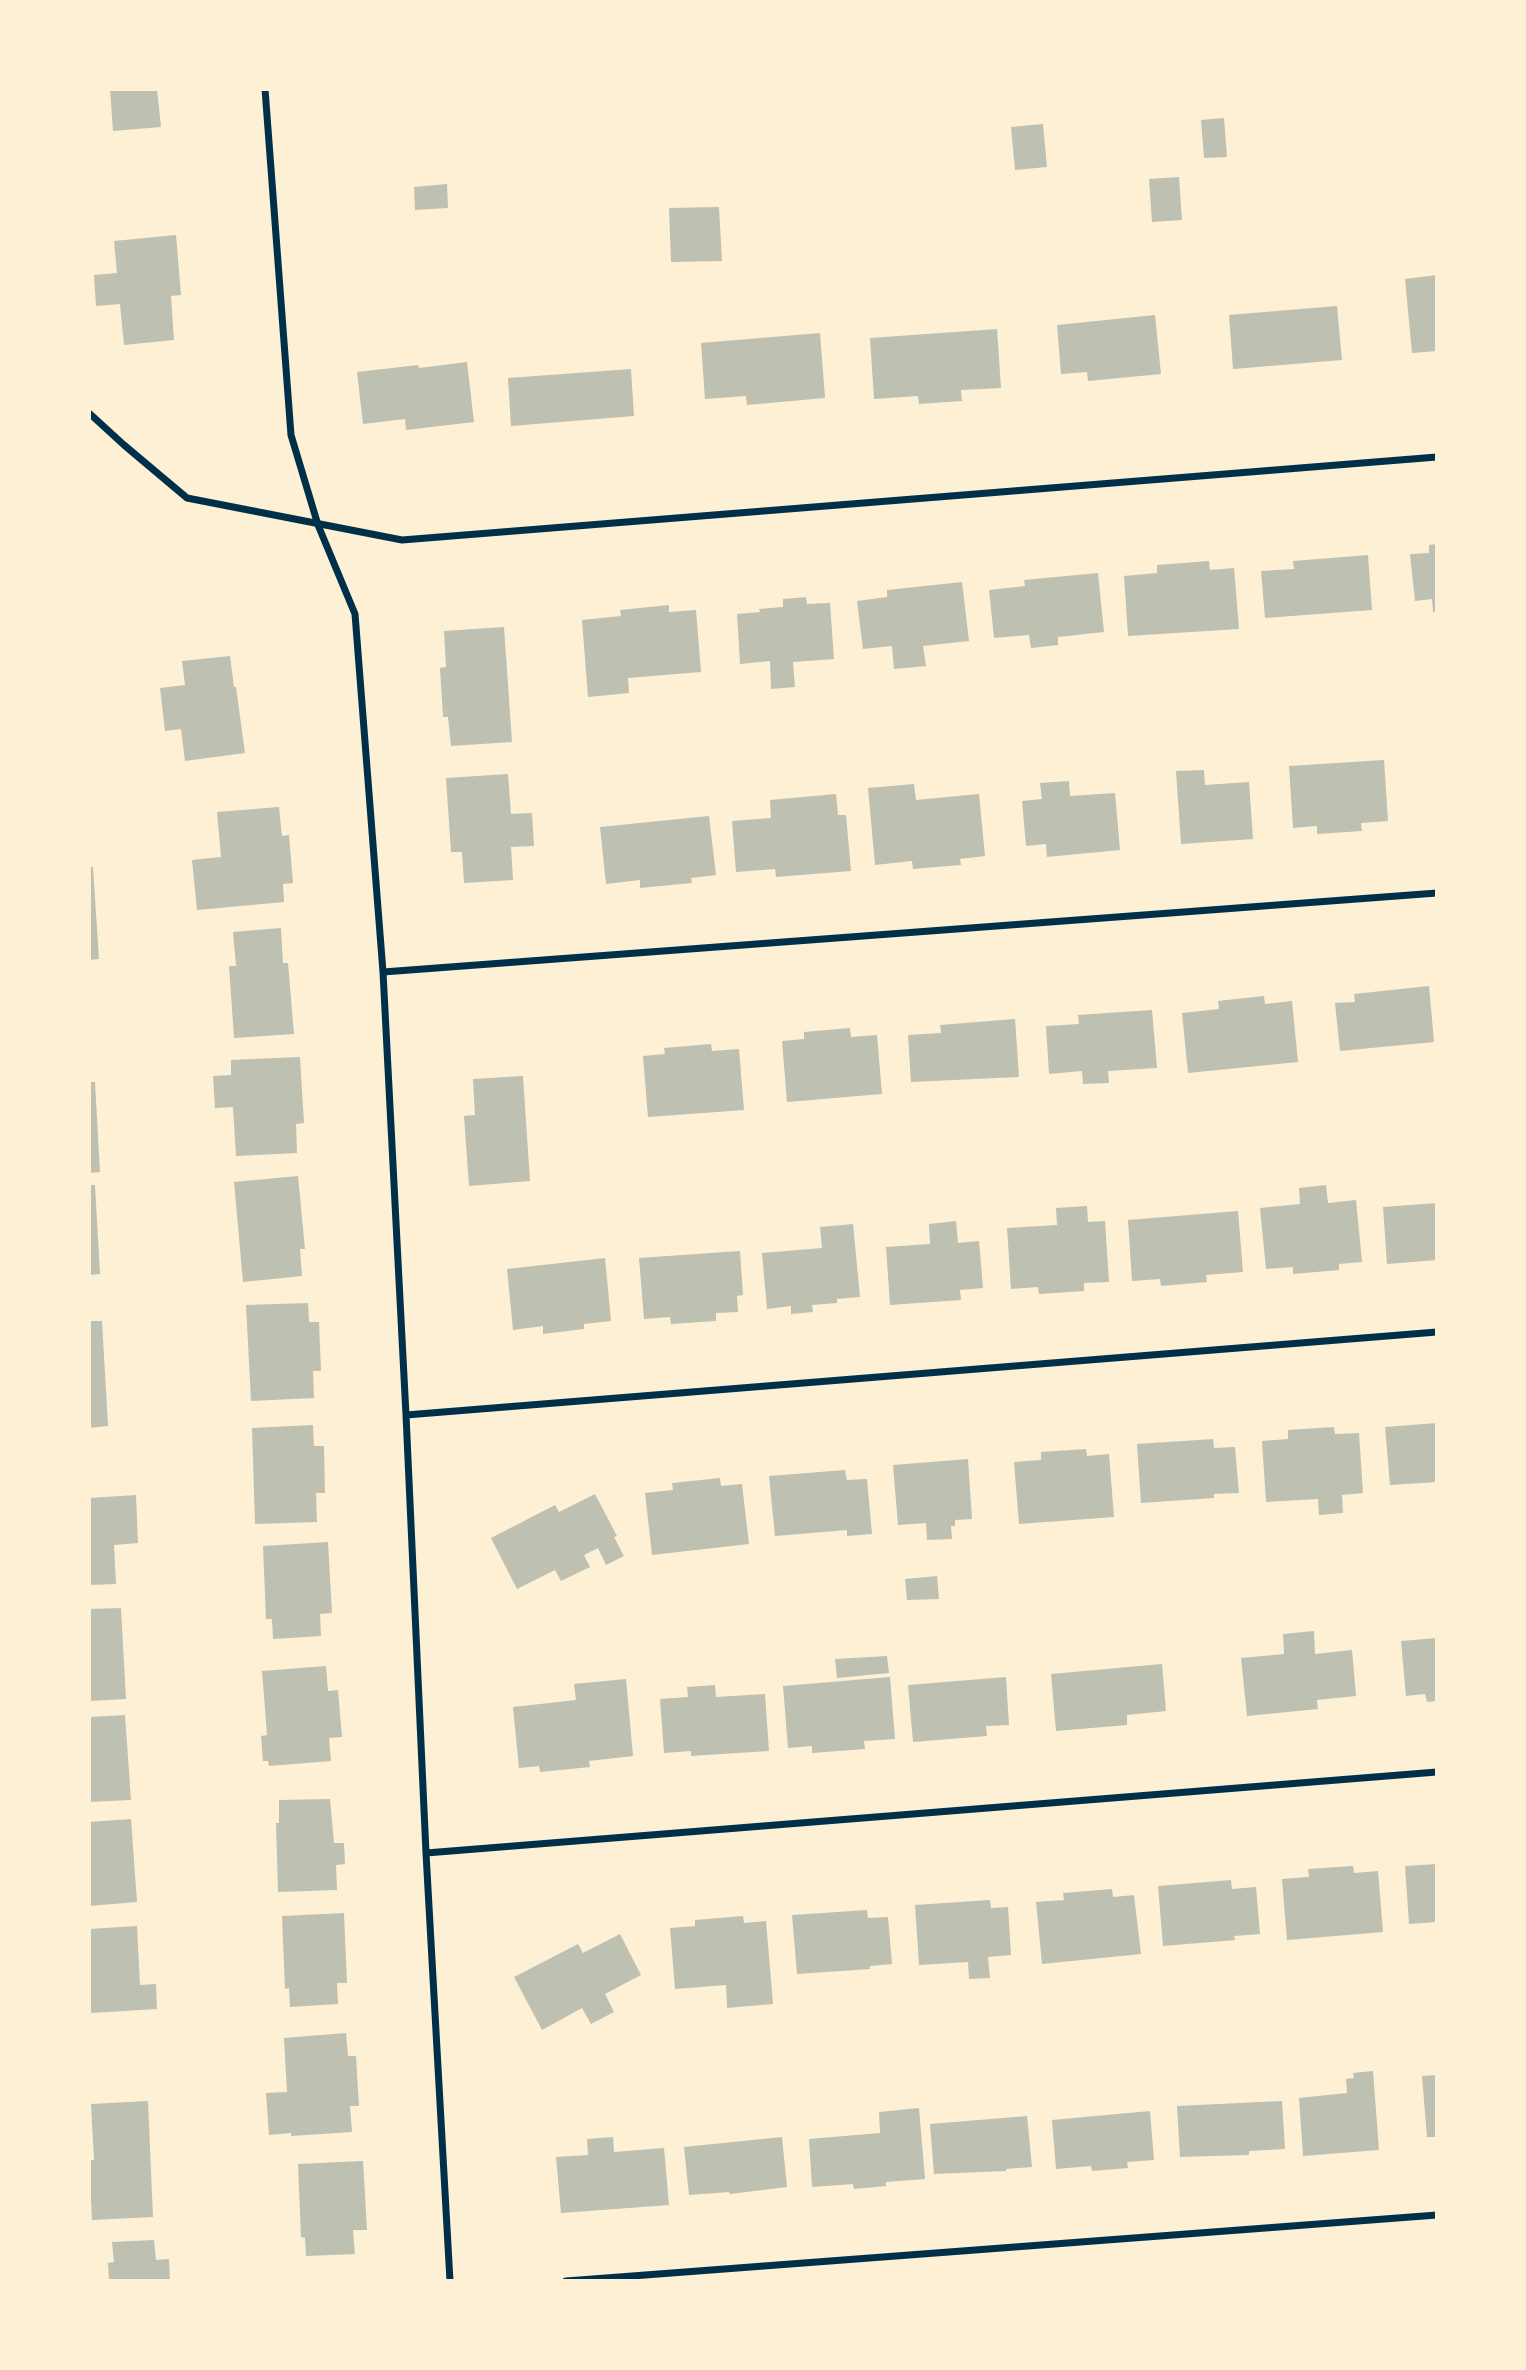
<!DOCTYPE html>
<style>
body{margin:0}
#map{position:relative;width:1526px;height:2370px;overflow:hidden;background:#fdf0d5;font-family:Ubuntu,sans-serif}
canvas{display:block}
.frame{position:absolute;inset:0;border:91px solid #fdf0d5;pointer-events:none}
</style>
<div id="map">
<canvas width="1526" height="2370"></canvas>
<div class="frame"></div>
</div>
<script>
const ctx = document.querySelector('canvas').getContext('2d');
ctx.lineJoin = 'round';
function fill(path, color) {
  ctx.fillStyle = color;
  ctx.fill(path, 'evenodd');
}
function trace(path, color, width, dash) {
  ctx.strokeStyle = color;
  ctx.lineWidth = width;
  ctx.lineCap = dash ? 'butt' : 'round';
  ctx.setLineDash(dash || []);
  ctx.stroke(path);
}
fill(new Path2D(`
 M 110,89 L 157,89 L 161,127 L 113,131 Z
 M 1224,118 L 1227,157 L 1204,158 L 1201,120 Z
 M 1043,124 L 1047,167 L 1015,170 L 1011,127 Z
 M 1179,177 L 1182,220 L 1152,222 L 1149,179 Z
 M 447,184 L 448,208 L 415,210 L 414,187 Z
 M 719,207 L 722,261 L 671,262 L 669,208 Z
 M 176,235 L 181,295 L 171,296 L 174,340 L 124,345 L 120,304 L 96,306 L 94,275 L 117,273 L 114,241 Z
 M 1437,275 L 1437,351 L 1412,353 L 1405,279 Z
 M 1337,306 L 1342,360 L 1233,369 L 1229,315 Z
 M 1155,315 L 1161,374 L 1088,381 L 1087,372 L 1061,374 L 1057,325 Z
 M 997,329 L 1001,388 L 961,390 L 962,401 L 919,404 L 918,396 L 874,399 L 870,338 Z
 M 820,333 L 825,398 L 747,405 L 746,396 L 705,399 L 701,343 Z
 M 467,362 L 474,422 L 406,430 L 405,419 L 363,424 L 357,372 L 418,365 L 419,368 Z
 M 631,369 L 634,416 L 511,426 L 508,378 Z
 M 1437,544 L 1437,611 L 1433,612 L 1432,599 L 1415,601 L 1410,554 L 1429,553 L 1429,545 Z
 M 1368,555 L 1372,610 L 1265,618 L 1261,571 L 1294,569 L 1293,561 Z
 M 1209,561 L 1210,570 L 1234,568 L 1239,629 L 1128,636 L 1124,576 L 1157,573 L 1157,565 Z
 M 1098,573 L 1104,632 L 1058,637 L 1058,645 L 1031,648 L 1029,635 L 994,638 L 989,590 L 1025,586 L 1024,580 Z
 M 962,582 L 969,641 L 923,646 L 926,666 L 894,669 L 892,646 L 863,649 L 857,601 L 887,597 L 887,590 Z
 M 806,597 L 807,604 L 830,603 L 834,659 L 793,662 L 795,687 L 771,689 L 770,661 L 740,664 L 737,614 L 760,612 L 759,609 L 783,607 L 783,599 Z
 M 669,605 L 669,612 L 696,610 L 701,672 L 628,678 L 629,693 L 588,697 L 582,620 L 621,616 L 620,610 Z
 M 504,627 L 512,742 L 451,746 L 448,717 L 443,717 L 440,668 L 446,667 L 444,631 Z
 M 230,656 L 234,687 L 236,687 L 245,753 L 185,761 L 181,729 L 165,731 L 160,688 L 185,685 L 182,661 Z
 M 1384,760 L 1388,821 L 1361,823 L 1362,831 L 1317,834 L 1317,826 L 1293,828 L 1289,766 Z
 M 1204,770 L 1205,785 L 1249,782 L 1253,839 L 1181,844 L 1176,771 Z
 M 508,774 L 511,814 L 532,813 L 534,846 L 511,847 L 513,880 L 464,883 L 462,852 L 451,852 L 446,778 Z
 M 1069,781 L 1070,796 L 1115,793 L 1120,850 L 1047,857 L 1046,844 L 1026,846 L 1022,801 L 1042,799 L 1040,783 Z
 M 914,784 L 916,800 L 979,794 L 985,856 L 960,859 L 961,865 L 913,869 L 912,861 L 875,865 L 868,788 Z
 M 836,794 L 838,815 L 846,815 L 851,871 L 776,877 L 775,869 L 736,872 L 732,821 L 771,818 L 770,800 Z
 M 279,807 L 282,836 L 289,835 L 293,883 L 283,884 L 284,902 L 197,910 L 192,860 L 221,857 L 217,812 Z
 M 709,816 L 716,875 L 691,878 L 692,883 L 640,888 L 640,880 L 606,884 L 600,827 Z
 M 89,867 L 93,867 L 99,959 L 89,960 Z
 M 281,928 L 283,963 L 288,963 L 294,1034 L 234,1038 L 229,966 L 236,966 L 233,932 Z
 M 1429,986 L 1434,1042 L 1340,1051 L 1335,1003 L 1355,1002 L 1354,994 Z
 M 1264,996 L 1265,1004 L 1292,1001 L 1298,1062 L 1188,1073 L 1182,1013 L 1219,1009 L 1218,1001 Z
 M 1152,1010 L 1157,1068 L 1108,1071 L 1109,1083 L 1083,1084 L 1082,1071 L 1049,1074 L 1046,1026 L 1079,1024 L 1078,1015 Z
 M 1015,1019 L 1019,1077 L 911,1082 L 908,1035 L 941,1033 L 940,1025 Z
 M 850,1028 L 851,1037 L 877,1035 L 882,1094 L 787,1102 L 782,1041 L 804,1039 L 804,1032 Z
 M 711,1044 L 712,1051 L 739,1049 L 744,1110 L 648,1117 L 643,1056 L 665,1054 L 664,1048 Z
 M 300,1057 L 304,1123 L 296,1124 L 297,1153 L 236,1156 L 233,1107 L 215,1108 L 213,1076 L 231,1075 L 231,1060 Z
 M 523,1076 L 530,1181 L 469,1186 L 464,1116 L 475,1115 L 473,1079 Z
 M 89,1082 L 95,1082 L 100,1172 L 89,1173 Z
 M 298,1176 L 305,1249 L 300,1249 L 302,1276 L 243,1282 L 234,1182 Z
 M 89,1185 L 95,1185 L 100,1274 L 89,1275 Z
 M 1326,1185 L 1328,1203 L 1356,1200 L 1362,1262 L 1339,1264 L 1339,1270 L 1293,1274 L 1293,1267 L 1266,1269 L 1260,1208 L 1300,1204 L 1299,1188 Z
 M 1437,1203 L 1437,1260 L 1387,1264 L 1383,1207 Z
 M 1087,1206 L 1088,1222 L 1105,1221 L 1109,1282 L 1084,1283 L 1084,1291 L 1039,1294 L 1038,1287 L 1011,1289 L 1007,1228 L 1057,1225 L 1056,1208 Z
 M 1238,1211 L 1243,1272 L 1206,1275 L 1207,1282 L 1161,1286 L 1160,1279 L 1132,1281 L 1128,1220 Z
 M 956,1221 L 958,1243 L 979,1241 L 983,1288 L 960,1290 L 961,1300 L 890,1305 L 886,1247 L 930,1244 L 929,1224 Z
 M 853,1224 L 860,1297 L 837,1299 L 837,1303 L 812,1305 L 813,1312 L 791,1314 L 791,1306 L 767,1309 L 762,1253 L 822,1248 L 820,1227 Z
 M 740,1251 L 743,1295 L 737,1296 L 738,1312 L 716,1313 L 716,1321 L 671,1324 L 670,1317 L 644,1319 L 639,1258 Z
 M 605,1258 L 611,1321 L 584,1324 L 584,1329 L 543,1334 L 543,1326 L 513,1330 L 507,1269 Z
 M 308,1303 L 309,1322 L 319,1322 L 321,1371 L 313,1371 L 314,1398 L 251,1401 L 246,1305 Z
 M 89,1321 L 102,1321 L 108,1426 L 89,1428 Z
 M 1437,1423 L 1437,1482 L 1390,1485 L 1385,1427 Z
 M 313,1425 L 314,1446 L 324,1446 L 325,1493 L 316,1493 L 317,1522 L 255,1524 L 252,1428 Z
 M 1334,1427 L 1335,1434 L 1359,1433 L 1363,1493 L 1342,1495 L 1343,1513 L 1319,1515 L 1318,1499 L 1266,1502 L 1262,1441 L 1288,1439 L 1288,1430 Z
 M 1213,1439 L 1214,1448 L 1235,1447 L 1239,1493 L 1214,1494 L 1214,1498 L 1141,1503 L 1137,1444 Z
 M 1086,1449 L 1087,1456 L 1109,1454 L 1114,1517 L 1019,1524 L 1014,1462 L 1041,1460 L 1041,1452 Z
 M 968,1459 L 972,1519 L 955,1520 L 955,1526 L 951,1526 L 952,1539 L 927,1540 L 926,1523 L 898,1525 L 893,1465 Z
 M 845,1470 L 847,1480 L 867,1479 L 872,1534 L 847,1536 L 847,1530 L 775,1536 L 769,1476 Z
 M 720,1478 L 721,1486 L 742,1484 L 749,1544 L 652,1555 L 645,1493 L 673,1490 L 672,1483 Z
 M 595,1494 L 617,1536 L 614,1537 L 624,1556 L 606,1565 L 598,1548 L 584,1555 L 590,1567 L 561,1581 L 555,1570 L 517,1589 L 491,1538 L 555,1505 L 559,1512 Z
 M 136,1495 L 138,1543 L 114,1545 L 116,1584 L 89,1585 L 89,1498 Z
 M 328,1542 L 332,1613 L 320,1614 L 321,1636 L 273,1639 L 272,1619 L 266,1619 L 263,1546 Z
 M 937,1576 L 939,1599 L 907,1600 L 905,1579 Z
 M 121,1608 L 126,1699 L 89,1701 L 89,1609 Z
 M 1314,1631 L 1315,1654 L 1352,1650 L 1356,1696 L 1317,1700 L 1318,1709 L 1247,1716 L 1241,1658 L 1284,1654 L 1283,1634 Z
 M 1437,1638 L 1437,1701 L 1427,1702 L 1425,1694 L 1406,1696 L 1401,1641 Z
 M 887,1656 L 889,1673 L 837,1678 L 835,1659 Z
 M 1162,1664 L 1166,1711 L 1127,1715 L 1127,1725 L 1056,1731 L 1051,1674 Z
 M 326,1666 L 328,1691 L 338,1690 L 342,1737 L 329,1738 L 331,1761 L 269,1766 L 268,1761 L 263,1761 L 261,1736 L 267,1735 L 262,1671 Z
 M 890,1677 L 895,1739 L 864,1741 L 865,1749 L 812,1753 L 812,1746 L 788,1748 L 783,1686 Z
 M 1006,1677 L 1009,1725 L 986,1726 L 987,1736 L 913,1742 L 908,1685 Z
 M 626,1679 L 633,1756 L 589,1761 L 590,1767 L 540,1772 L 539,1766 L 519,1768 L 513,1707 L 576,1700 L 574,1684 Z
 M 715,1685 L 716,1697 L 765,1694 L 769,1751 L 691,1756 L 691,1751 L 664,1753 L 660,1699 L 688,1697 L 687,1687 Z
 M 125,1715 L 131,1800 L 89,1802 L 89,1717 Z
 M 330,1799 L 334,1843 L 344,1843 L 345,1864 L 336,1865 L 337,1890 L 278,1892 L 276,1823 L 279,1823 L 279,1800 Z
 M 131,1819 L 137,1902 L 89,1906 L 89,1822 Z
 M 1437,1864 L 1437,1922 L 1409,1924 L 1405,1866 Z
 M 1353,1866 L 1354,1873 L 1378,1871 L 1383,1932 L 1287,1940 L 1282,1879 L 1309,1877 L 1308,1869 Z
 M 1231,1880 L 1232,1889 L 1256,1887 L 1260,1934 L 1234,1936 L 1235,1940 L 1163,1946 L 1158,1886 Z
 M 1112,1889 L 1113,1897 L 1134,1895 L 1141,1954 L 1042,1964 L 1036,1902 L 1064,1900 L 1063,1893 Z
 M 990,1900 L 991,1908 L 1008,1907 L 1011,1955 L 988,1957 L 990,1978 L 969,1979 L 968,1962 L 919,1965 L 915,1905 Z
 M 867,1910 L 868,1918 L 888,1917 L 892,1964 L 870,1966 L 870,1969 L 797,1974 L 792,1915 Z
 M 344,1913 L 347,1983 L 337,1983 L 338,2004 L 290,2007 L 289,1988 L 285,1989 L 282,1916 Z
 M 743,1916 L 744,1923 L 766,1921 L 773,2004 L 727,2008 L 726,1985 L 675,1989 L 670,1928 L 695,1926 L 695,1920 Z
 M 137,1926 L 140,1985 L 156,1984 L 157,2009 L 91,2013 L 89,1929 Z
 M 620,1934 L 641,1975 L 605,1994 L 614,2012 L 591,2024 L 582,2008 L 542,2030 L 514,1977 L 578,1944 L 583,1953 Z
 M 346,2033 L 348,2056 L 356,2056 L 359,2106 L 350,2106 L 352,2132 L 291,2136 L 291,2133 L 269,2135 L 266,2093 L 287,2092 L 284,2038 Z
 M 1373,2071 L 1379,2150 L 1303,2156 L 1299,2098 L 1347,2093 L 1346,2079 L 1354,2078 L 1353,2073 Z
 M 1437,2075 L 1437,2137 L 1427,2137 L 1422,2076 Z
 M 148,2101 L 153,2217 L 92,2220 L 89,2160 L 94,2160 L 91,2104 Z
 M 1282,2101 L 1285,2149 L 1249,2151 L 1249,2155 L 1180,2157 L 1177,2106 Z
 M 919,2108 L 925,2179 L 886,2182 L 886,2186 L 854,2189 L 853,2184 L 812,2187 L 809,2139 L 880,2133 L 879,2112 Z
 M 1150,2111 L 1154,2160 L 1127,2162 L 1128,2168 L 1092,2171 L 1091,2166 L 1056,2169 L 1052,2120 Z
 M 1027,2116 L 1032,2167 L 1006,2169 L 1006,2171 L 934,2174 L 930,2124 Z
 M 613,2137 L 614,2152 L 664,2148 L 669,2205 L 561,2213 L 556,2157 L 588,2155 L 587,2139 Z
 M 782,2137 L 787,2187 L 730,2194 L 729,2192 L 689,2195 L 684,2147 Z
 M 363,2161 L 367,2230 L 353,2230 L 355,2254 L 306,2256 L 305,2238 L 301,2237 L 298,2164 Z
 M 154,2240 L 156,2260 L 169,2259 L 170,2281 L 109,2281 L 108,2263 L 114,2262 L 112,2242 Z`), '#bec0b2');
trace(new Path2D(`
 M 265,89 L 291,435 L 318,525 L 355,614 L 383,972 L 406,1415 L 426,1853 L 450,2281
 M 89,413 L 124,445 L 187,498 L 402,540 L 1437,457
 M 383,972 L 1437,893
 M 406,1415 L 1437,1332
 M 426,1853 L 1437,1772
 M 566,2281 L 1437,2215`), '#003049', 7);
</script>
